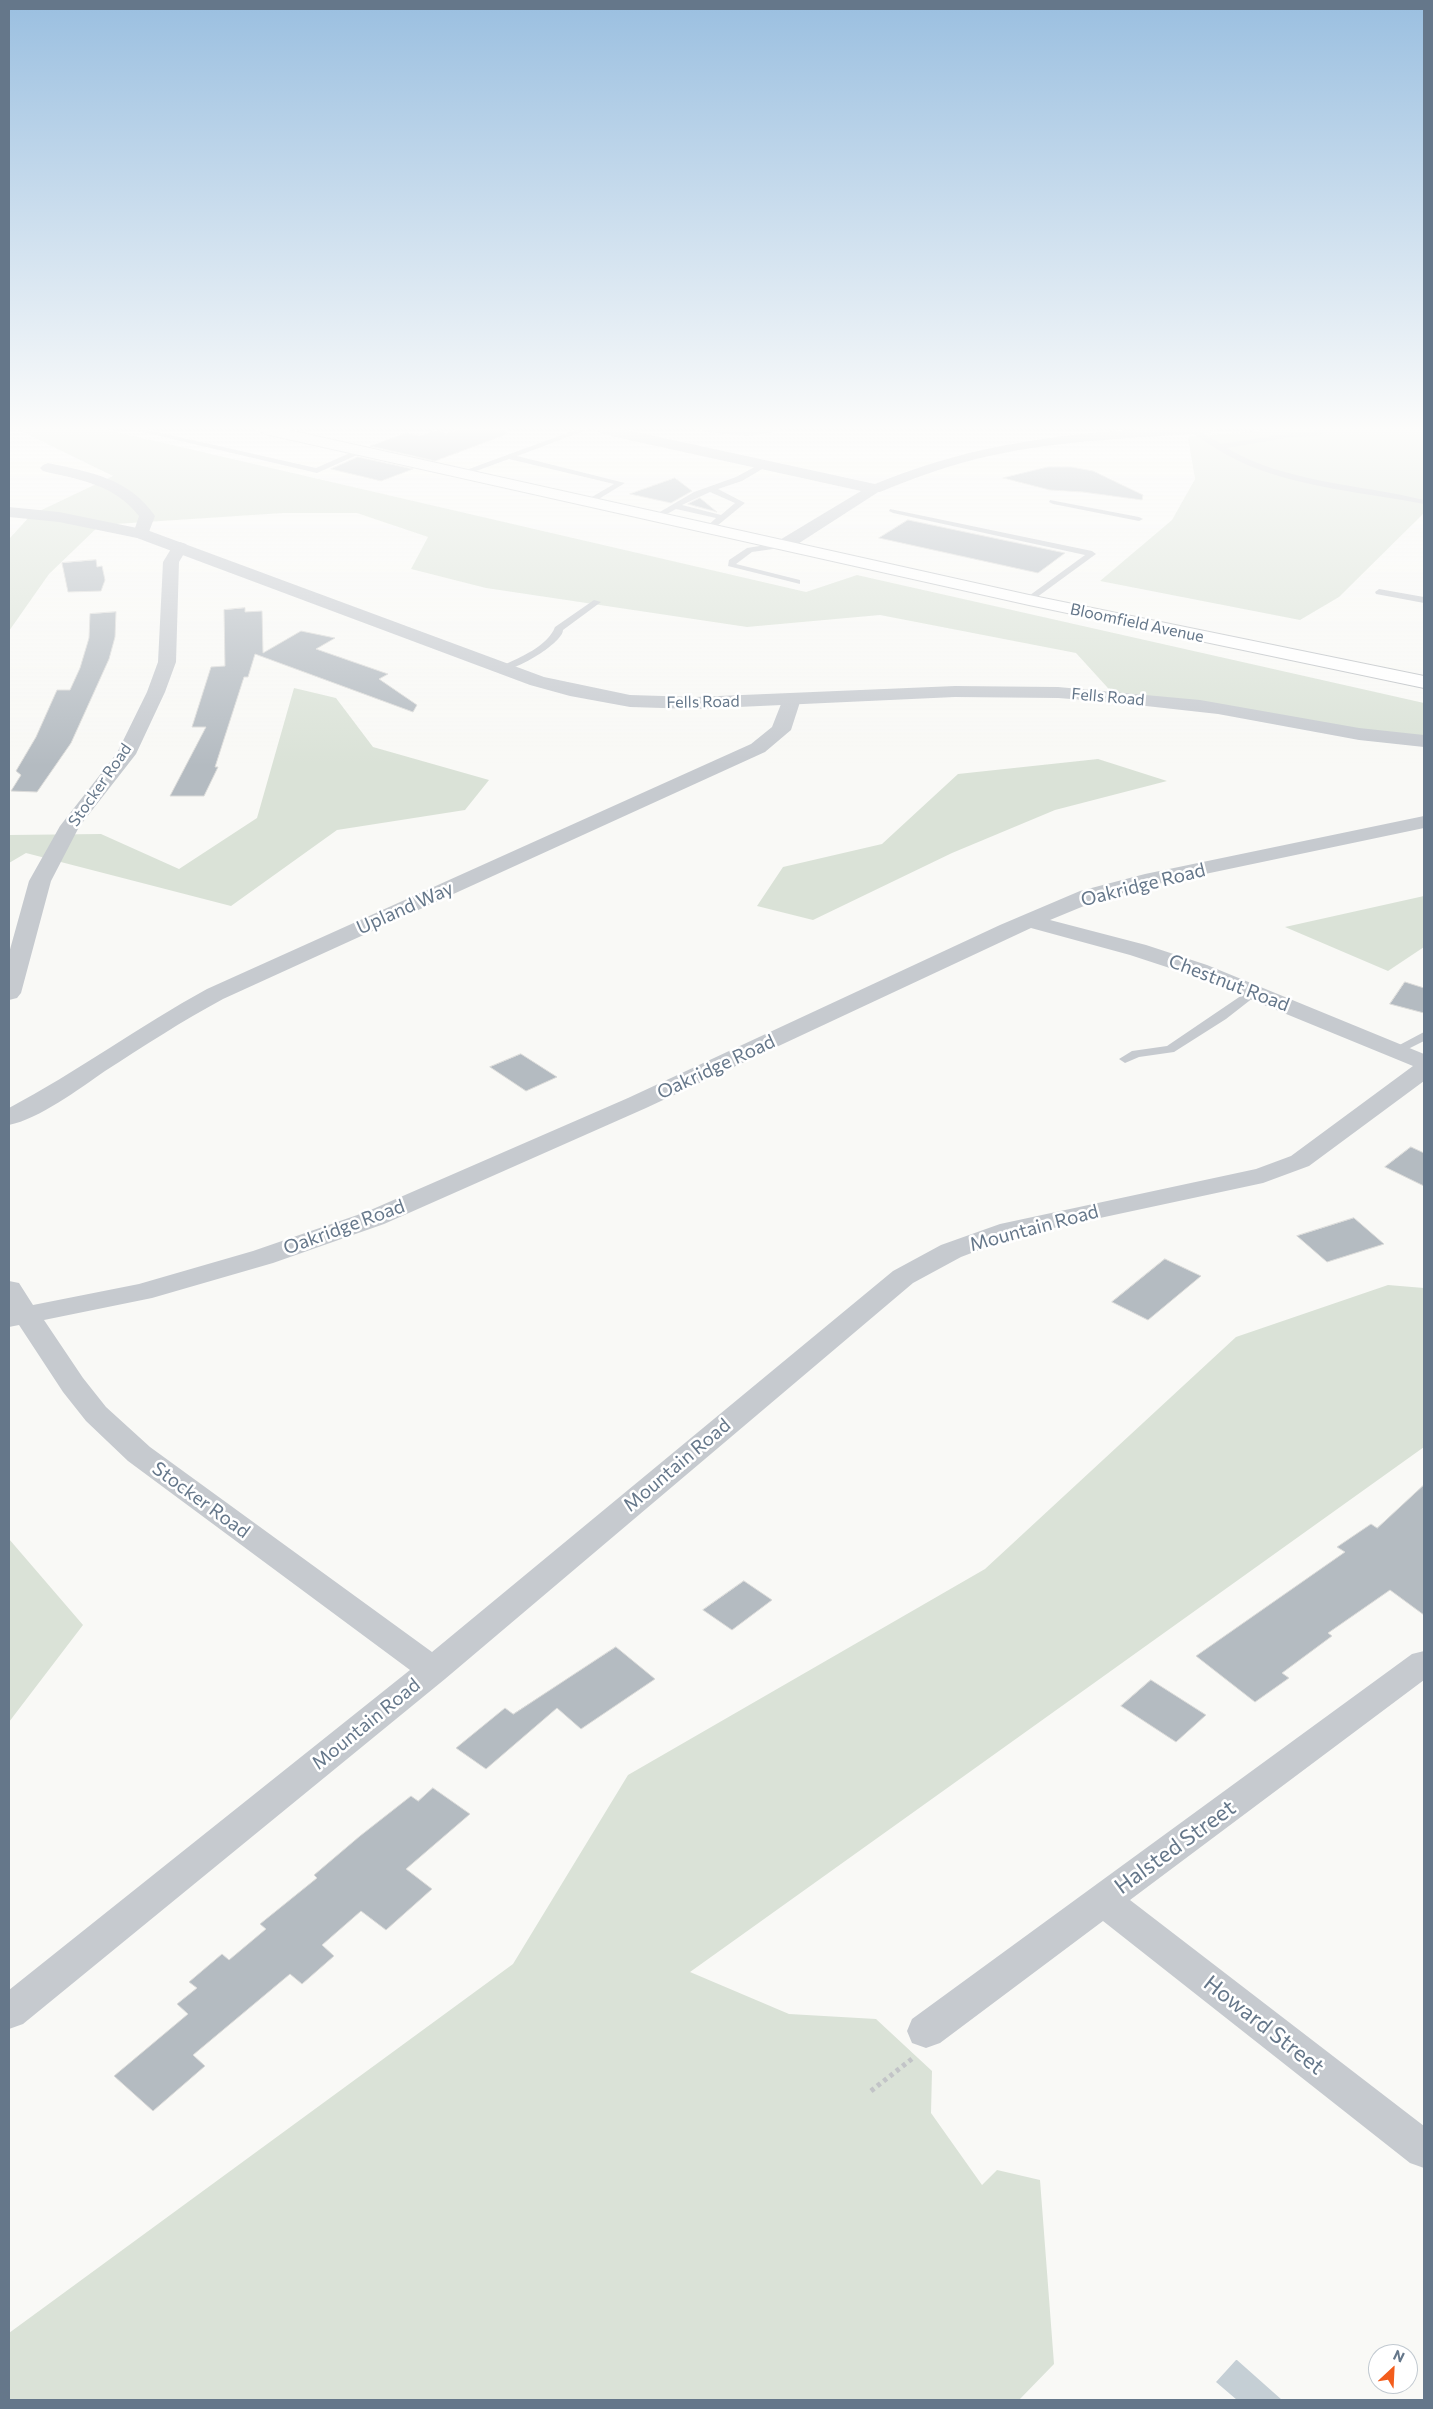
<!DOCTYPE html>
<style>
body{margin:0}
#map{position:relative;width:1433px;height:2409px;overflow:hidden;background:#f9f9f6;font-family:Commissioner,sans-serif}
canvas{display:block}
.frame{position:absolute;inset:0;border:10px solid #65778a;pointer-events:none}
.north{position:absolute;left:1368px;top:2344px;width:50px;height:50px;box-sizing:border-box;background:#fff;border:1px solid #c1c9d0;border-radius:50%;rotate:25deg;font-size:14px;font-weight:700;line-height:20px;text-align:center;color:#65778a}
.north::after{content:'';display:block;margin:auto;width:18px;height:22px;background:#f35d1c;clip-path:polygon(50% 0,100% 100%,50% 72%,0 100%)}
</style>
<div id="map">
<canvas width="1433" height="2409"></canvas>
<div class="frame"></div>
<div class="north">N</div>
</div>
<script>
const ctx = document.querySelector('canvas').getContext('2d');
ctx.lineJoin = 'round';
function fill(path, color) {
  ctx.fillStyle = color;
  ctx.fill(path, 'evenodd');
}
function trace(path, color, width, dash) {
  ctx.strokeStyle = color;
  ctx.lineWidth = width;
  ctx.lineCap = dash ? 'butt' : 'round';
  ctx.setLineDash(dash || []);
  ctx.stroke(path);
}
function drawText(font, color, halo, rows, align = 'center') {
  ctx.font = font + ' Commissioner,sans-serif';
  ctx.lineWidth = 5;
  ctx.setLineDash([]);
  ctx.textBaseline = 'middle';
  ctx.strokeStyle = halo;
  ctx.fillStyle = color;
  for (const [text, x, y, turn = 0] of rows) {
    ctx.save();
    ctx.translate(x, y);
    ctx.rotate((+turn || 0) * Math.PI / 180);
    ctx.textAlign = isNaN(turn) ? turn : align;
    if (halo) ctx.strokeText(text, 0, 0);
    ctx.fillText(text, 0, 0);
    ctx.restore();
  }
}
fill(new Path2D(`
 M 9,429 L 103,429 L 806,592 L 857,575 L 1424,703 L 1424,745 L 1117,698 L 1076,653 L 880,615 L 747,627 L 486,588 L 411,569 L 428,537 L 357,513 L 283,513 L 100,525 L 49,574 L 9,631 L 9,539 L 31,515 L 113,476 L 21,431 Z
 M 1275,429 L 1424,429 L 1424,513 L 1339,597 L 1300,620 L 1100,581 L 1172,520 L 1195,479 L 1188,437 Z
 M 294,688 L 336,698 L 373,747 L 489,780 L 465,810 L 337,830 L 231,906 L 26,853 L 9,863 L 9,835 L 101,834 L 179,869 L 257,818 Z
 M 1098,759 L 1167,781 L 1055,810 L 952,853 L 813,920 L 757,906 L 783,867 L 882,844 L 958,774 Z
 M 1424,896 L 1424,947 L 1388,971 L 1285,927 Z
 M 1388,1285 L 1424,1288 L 1424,1447 L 690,1972 L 789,2014 L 876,2019 L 932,2071 L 931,2113 L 982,2185 L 997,2170 L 1040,2180 L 1054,2364 L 1019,2400 L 9,2400 L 9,2333 L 513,1964 L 628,1775 L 985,1569 L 1236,1337 Z
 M 9,1539 L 83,1625 L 9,1722 Z`), '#dae2d7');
fill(new Path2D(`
 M 694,429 L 782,429 C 752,440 724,435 694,429 Z
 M 1236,2360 L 1237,2360 L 1282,2400 L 1237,2400 L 1216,2382 Z`), '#c5cfd5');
const building = new Path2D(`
 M 461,429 L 505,429 L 507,434 L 435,461 L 370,446 L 406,433 L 420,436 L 435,431 L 446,434 Z
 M 358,457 L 413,469 L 381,481 L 331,469 Z
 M 1048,467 L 1071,467 L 1093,471 L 1143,495 L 1142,500 L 1083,492 L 1050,490 L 1003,478 Z
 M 675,478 L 692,491 L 671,503 L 630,494 Z
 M 700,498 L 717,512 L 688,504 Z
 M 908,520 L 1065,553 L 1038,573 L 879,538 Z
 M 96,560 L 97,567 L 102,566 L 105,580 L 101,591 L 68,592 L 62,563 Z
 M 245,608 L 245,612 L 262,611 L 263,653 L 301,631 L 335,638 L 316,649 L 388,674 L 379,679 L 417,705 L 413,712 L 255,654 L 248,677 L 244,677 L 215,767 L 218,767 L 204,796 L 170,796 L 206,727 L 192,727 L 211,667 L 225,666 L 224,610 Z
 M 116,612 L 115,637 L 109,659 L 71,743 L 37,792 L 11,791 L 21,775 L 16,771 L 36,737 L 57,690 L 70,690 L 80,668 L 89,638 L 90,614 Z
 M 1405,982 L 1424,988 L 1424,1013 L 1390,1004 Z
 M 521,1054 L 557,1077 L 526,1091 L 490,1067 Z
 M 1411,1147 L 1424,1153 L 1424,1186 L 1385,1167 Z
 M 1354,1218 L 1384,1244 L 1327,1262 L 1297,1236 Z
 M 1165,1259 L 1201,1276 L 1148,1320 L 1112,1302 Z
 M 1424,1485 L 1424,1615 L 1390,1590 L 1328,1633 L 1332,1636 L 1282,1673 L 1289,1678 L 1255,1702 L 1196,1656 L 1345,1552 L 1337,1547 L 1371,1524 L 1377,1528 Z
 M 744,1581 L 772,1600 L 732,1630 L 703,1610 Z
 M 616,1647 L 655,1679 L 581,1729 L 557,1708 L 486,1769 L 456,1748 L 505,1708 L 513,1714 Z
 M 1151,1680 L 1206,1715 L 1176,1742 L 1121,1706 Z
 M 433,1788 L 470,1814 L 406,1869 L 432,1889 L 386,1930 L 361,1911 L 322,1945 L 334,1956 L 302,1984 L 290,1974 L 193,2055 L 205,2066 L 153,2111 L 114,2076 L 188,2014 L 177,2004 L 197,1988 L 189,1982 L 222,1954 L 229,1960 L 266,1929 L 260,1924 L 317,1878 L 314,1875 L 360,1836 L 411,1796 L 418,1801 Z`);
fill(building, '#b4bbc1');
trace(building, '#dbdbd9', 1);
const primary = new Path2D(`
 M 257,429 L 284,429 L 1029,595 L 1424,676 L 1424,688 L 1029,605 L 265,434 Z`);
trace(primary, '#bcc0c4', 2);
trace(new Path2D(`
 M 871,2091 L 913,2058`), '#c2c4c7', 5, [4, 4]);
fill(new Path2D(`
 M 130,429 L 143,429 L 316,468 L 359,449 L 366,451 L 317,473 Z
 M 578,429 L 589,429 L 517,456 L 625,483 L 592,503 L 585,501 L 614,484 L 509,459 L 465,475 L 458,473 Z
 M 1190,429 L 1196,429 L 1221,444 L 1292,433 L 1315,432 L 1315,429 L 1323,429 L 1323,434 L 1319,436 L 1292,437 L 1227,448 C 1286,483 1359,484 1424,500 L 1424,504 C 1367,493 1304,488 1250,466 C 1228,457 1209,444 1190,432 Z
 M 762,463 L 769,465 L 742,481 L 718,489 L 745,503 L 712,530 L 705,528 L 716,518 L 676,509 L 660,518 L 653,516 L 694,492 L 736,477 ZM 710,492 L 735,503 L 721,515 L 682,505 Z
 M 1050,500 L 1139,517 L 1143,519 L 1139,521 L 1053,504 L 1049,502 Z
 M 890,509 L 1092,551 L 1096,554 L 1029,603 L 1025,600 L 1026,598 L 1085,555 L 893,513 L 889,511 Z
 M 784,542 L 787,543 L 787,547 L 752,552 L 736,564 L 800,580 L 800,584 L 728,566 L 729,560 L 747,548 Z
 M 1379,589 L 1424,597 L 1424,603 L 1376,594 L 1375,592 Z
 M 594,600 L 601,602 L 563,630 C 563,643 514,672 502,670 L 502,666 C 520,657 547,647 555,627 Z
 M 1254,987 L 1258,988 L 1260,991 L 1258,994 L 1226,1019 L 1174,1052 L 1139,1057 L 1125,1063 L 1119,1059 L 1132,1051 L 1167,1046 Z
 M 1424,1032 L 1424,1041 L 1400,1053 L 1392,1053 L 1390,1050 Z`), '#c6cacf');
fill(new Path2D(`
 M 1143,429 L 1216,429 L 1209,433 C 1136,438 1061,440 989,456 C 952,464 916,477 880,492 L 870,492 L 867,489 L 870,486 C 960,448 1046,435 1143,429 Z
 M 48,463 C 90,472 129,478 155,516 L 147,537 L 135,537 L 133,534 L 139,516 C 114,484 80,480 43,471 L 40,468 L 43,465 Z
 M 180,542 L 186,544 L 188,547 L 179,562 L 176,662 L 165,692 L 136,754 L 79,827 L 51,881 L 21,993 L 17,998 L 9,1000 L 9,953 L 29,881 L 60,826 L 117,753 L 147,692 L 158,662 L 163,562 L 174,544 Z
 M 792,693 L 799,695 L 801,699 L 791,730 L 765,752 L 223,999 C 182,1021 144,1046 105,1071 C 79,1089 39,1119 9,1125 L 9,1108 C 77,1072 139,1026 207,989 L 751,744 L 772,727 L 783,699 L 785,695 Z
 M 1424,816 L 1424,828 L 1148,886 L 1096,901 L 1050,920 L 1146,945 L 1207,965 L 1424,1054 L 1424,1081 L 1309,1166 L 1263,1183 L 1016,1236 L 961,1257 L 913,1283 L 445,1679 L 23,2024 L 9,2029 L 9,1990 L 410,1670 L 128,1461 L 86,1421 L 63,1392 L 19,1325 L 9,1327 L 9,1281 L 19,1283 L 33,1305 L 139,1284 L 253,1251 L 366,1212 L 628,1098 L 1000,925 L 1080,891 L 1145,874 ZM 1031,928 L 1130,955 L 1191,975 L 1413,1066 L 1291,1156 L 1256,1169 L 1000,1224 L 941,1245 L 893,1271 L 432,1652 L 150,1447 L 106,1407 L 83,1378 L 44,1320 L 152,1298 L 273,1263 L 384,1224 L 646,1108 Z
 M 1424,1651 L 1424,1680 L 1130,1900 L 1424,2126 L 1424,2168 L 1410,2163 L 1103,1921 L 940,2043 L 926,2048 L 912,2043 L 907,2031 L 912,2019 L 1412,1654 Z`), '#c6cacf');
fill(new Path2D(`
 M 594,429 L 622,429 L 875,484 L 881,486 L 883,489 L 790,549 L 778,549 L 776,545 L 778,541 L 861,491 L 602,434 Z
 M 9,507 L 59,512 L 147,530 L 544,677 L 630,695 L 695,697 L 955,686 L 1058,687 L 1200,700 L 1359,728 L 1424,735 L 1424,747 L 1359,740 L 1218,714 L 1110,702 L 1058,698 L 955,697 L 695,709 L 630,707 L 570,696 L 530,685 L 137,538 L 59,522 L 9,517 Z`), '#c6cacf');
fill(primary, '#fff');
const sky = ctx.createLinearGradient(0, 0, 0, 766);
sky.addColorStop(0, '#9abfe0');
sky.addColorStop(0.56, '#fcfcfb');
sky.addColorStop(1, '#fcfcfb00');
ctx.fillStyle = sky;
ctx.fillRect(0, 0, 1433, 766);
drawText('16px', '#65778a', '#fff', [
 ["Bloomfield Avenue",1137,623,12],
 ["Fells Road",1108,697,5],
 ["Fells Road",703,702,-1],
 ["Stocker Road",100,785,-55]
]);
drawText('19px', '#65778a', '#fff', [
 ["Oakridge Road",1143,885,-14],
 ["Upland Way",405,908,-24],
 ["Chestnut Road",1229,983,21],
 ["Oakridge Road",716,1067,-25],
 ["Oakridge Road",344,1227,-20],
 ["Mountain Road",1034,1228,-15],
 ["Mountain Road",677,1465,-40],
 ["Stocker Road",201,1500,36],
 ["Mountain Road",366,1724,-39]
]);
drawText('22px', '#65778a', '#fff', [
 ["Halsted Street",1175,1847,-36],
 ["Howard Street",1264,2025,38]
]);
</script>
